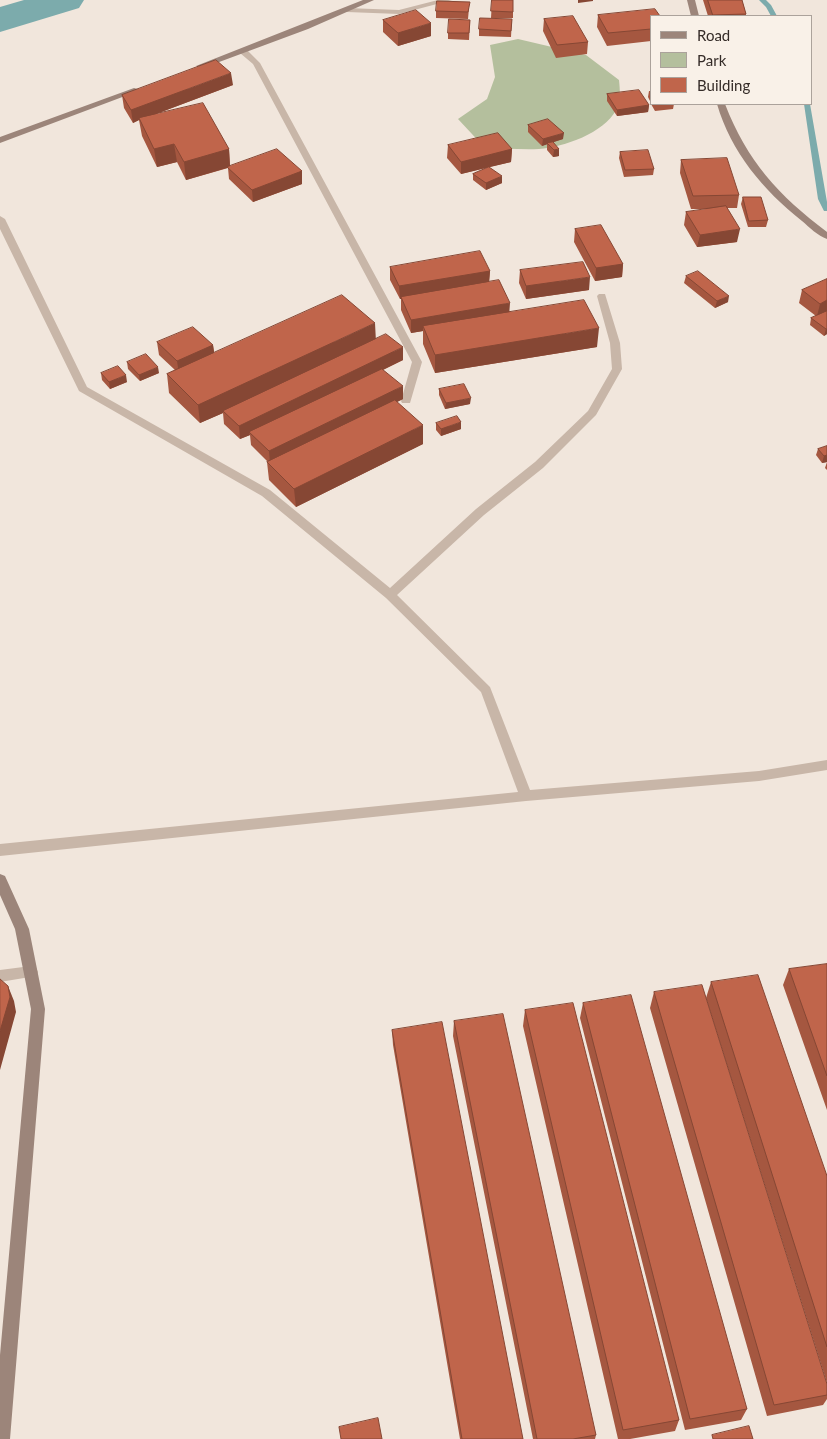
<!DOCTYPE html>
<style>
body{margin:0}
#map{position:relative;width:827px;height:1439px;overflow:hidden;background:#f1e6dc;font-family:Lato,sans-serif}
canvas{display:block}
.legend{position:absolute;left:650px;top:15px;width:162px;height:90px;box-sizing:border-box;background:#f9f1e8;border:1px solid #aba29b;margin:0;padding:6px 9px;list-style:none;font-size:15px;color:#352c28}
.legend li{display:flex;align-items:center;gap:10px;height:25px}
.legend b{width:25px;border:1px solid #aba29b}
</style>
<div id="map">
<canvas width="827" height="1439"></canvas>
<ul class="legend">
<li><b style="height:6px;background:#9c857a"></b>Road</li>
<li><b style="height:14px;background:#b4bf9d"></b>Park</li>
<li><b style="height:14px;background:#c0654b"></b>Building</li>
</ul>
</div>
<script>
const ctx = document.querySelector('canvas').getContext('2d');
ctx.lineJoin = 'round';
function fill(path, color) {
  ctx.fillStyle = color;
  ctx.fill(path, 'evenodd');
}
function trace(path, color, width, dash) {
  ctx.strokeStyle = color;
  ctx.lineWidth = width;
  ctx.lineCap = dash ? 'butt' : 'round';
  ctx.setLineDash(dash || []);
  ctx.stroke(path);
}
fill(new Path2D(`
 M 518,39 L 586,55 L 619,80 C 620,90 621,100 616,110 C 604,133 564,147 539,149 C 522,150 503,148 485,148 L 458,119 L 487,99 L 495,77 L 490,45 Z`), '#b4bf9d');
fill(new Path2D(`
 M 759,0 L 766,0 L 771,5 L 777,16 L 771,16 L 766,7 Z
 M 804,104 L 810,104 L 827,202 L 827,211 L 824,211 L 818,199 Z`), '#7cabac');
fill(new Path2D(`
 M 24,0 L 84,0 L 79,8 L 0,32 L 0,7 Z`), '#7cabac');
fill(new Path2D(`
 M 438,0 L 452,0 L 399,14 L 347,12 L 343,10 L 347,8 L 399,10 Z
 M 240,49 L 246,49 L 260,63 L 422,362 L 410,403 L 402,403 L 401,401 L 412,362 L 253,64 L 240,53 Z
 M 0,216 L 5,219 L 87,387 L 270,490 L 390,588 L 476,509 L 535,462 L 588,411 L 612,369 L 610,343 L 597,296 L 599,294 L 605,294 L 620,343 L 622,369 L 596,415 L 543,468 L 484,515 L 397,595 L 490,687 L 530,790 L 759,771 L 827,760 L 827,770 L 759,781 L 526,801 L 0,856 L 0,844 L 518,792 L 481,692 L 386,598 L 262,496 L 79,391 L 0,229 Z
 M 31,966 L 36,968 L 38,972 L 36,976 L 0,982 L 0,970 Z`), '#c8b6a8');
fill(new Path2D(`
 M 363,0 L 374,0 L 308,29 L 203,68 L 196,66 Z
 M 687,0 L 695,0 L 699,16 L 691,16 Z
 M 134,88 L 141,90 L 0,143 L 0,137 Z
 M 717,104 L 725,104 C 747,161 778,195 827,232 L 827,239 C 818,236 809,227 802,221 C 763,190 731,152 717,104 Z
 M 0,874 L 5,876 L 29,929 L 45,1009 L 10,1439 L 0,1439 L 0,1355 L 31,1009 L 15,929 L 0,895 Z`), '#9c857a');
fill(new Path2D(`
 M 492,0 L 513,0 L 513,18 L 491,18 Z
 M 703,0 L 742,0 L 746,14 L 746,16 L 708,16 Z
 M 469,8 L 468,19 L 436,18 L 436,11 Z
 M 598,15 L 651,16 L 651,41 L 607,46 L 597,27 Z
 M 512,19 L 511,37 L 479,36 L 479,29 Z
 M 544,19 L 588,42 L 587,54 L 556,58 L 543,31 Z
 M 383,20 L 431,36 L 398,46 L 383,32 Z
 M 470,20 L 469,40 L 448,39 L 448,33 Z
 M 233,85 L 156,114 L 229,149 L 230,166 L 302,171 L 302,184 L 253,202 L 229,179 L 228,168 L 186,180 L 177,162 L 157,167 L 142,136 L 139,120 L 133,123 L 124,108 L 122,95 Z
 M 649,91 L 651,91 L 651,103 L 648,97 Z
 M 607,94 L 649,105 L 648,112 L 617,116 L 607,101 Z
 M 651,104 L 674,104 L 673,109 L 655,111 Z
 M 528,125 L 563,139 L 553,142 L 559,156 L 553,157 L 547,150 L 547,144 L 542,146 L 528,132 Z
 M 448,145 L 512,149 L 511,162 L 489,167 L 502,183 L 486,190 L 473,180 L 473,174 L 489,167 L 461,174 L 447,158 Z
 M 620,152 L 654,169 L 653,175 L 624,177 L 619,158 Z
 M 681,160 L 739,195 L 737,208 L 727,208 L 737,242 L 697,247 L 684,225 L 686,212 L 709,209 L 691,209 L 680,173 Z
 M 743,197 L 768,220 L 766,227 L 748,227 L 741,204 Z
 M 575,229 L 623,264 L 622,277 L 595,281 L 574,242 Z
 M 390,267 L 490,271 L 489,282 L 510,312 L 597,347 L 435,373 L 423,344 L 423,331 L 411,333 L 401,310 L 401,299 L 400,299 L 390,280 Z
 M 520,270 L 589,290 L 526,299 L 519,283 Z
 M 686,276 L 728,302 L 715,308 L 684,283 Z
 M 827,279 L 827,334 L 824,336 L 810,325 L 811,318 L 816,316 L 799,303 L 802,290 Z
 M 376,338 L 403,360 L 383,370 L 403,399 L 397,402 L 423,444 L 296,507 L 269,480 L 267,462 L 268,462 L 251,445 L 250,435 L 240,439 L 224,424 L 223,413 L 200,423 L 169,393 L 167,374 L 175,370 L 159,355 L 157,342 L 213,345 L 214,353 Z
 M 127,362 L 159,373 L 140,381 L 128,369 Z
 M 101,373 L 127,382 L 110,389 L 102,380 Z
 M 439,389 L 470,404 L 445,409 L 439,395 Z
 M 436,423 L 461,429 L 441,436 L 436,430 Z
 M 827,446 L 827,470 L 825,468 L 827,462 L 822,463 L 816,455 L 818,449 Z
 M 827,964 L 827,1110 L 783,985 L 789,969 Z
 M 711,982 L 827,1176 L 827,1383 L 706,998 Z
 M 654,992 L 827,1384 L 827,1399 L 823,1405 L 767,1416 L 650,1008 Z
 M 583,1003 L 747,1409 L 741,1420 L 685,1430 L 580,1018 Z
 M 525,1010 L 679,1420 L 675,1431 L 630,1439 L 618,1439 L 523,1026 Z
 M 454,1021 L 596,1435 L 595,1439 L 533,1439 L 453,1036 Z
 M 392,1030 L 523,1439 L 460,1439 L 393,1045 Z`), '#a55740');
fill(new Path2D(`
 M 578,0 L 593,0 L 593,1 L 578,3 Z
 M 431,23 L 431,36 L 398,46 L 398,33 Z
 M 231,73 L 233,85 L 140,120 L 139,118 L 139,120 L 133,123 L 131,110 Z
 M 649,105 L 648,112 L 617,116 L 617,110 Z
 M 564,133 L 563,139 L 542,146 L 543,139 Z
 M 174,144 L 177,162 L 157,167 L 154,149 Z
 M 229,149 L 230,167 L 186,180 L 184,162 Z
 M 512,149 L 511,162 L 461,174 L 461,162 Z
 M 559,149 L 559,156 L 553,157 L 554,150 Z
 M 302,171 L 302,184 L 253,202 L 252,190 Z
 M 502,176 L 502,183 L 486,190 L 486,183 Z
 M 740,229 L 737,242 L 697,247 L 700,235 Z
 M 623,264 L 622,277 L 595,281 L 596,268 Z
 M 490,271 L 489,283 L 401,297 L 401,299 L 400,299 L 399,286 Z
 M 590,277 L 589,290 L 526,299 L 526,286 Z
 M 729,296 L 728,302 L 715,308 L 717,301 Z
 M 827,300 L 827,312 L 817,316 L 820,304 Z
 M 510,303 L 509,316 L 423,326 L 423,331 L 411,333 L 411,320 Z
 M 375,323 L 376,342 L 223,411 L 223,413 L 200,423 L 198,405 Z
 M 599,328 L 597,347 L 435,373 L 435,355 Z
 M 826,329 L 827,329 L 827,334 L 824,336 Z
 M 213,345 L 215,358 L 179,374 L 177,361 Z
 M 403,347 L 403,360 L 251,434 L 249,432 L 250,435 L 240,439 L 239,426 Z
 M 158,367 L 159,373 L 140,381 L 139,375 Z
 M 126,375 L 127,382 L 110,389 L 109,382 Z
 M 403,386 L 403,399 L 270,464 L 269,451 Z
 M 471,398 L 470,404 L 445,409 L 446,403 Z
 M 461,422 L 461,429 L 441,436 L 441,429 Z
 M 423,425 L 423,444 L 296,507 L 294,489 Z
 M 827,455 L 827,462 L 822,463 L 824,456 Z
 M 8,986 L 14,1001 L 16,1012 L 0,1070 L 0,1031 Z`), '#864734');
const building = new Path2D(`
 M 492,0 L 513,0 L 513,12 L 491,11 Z
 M 708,0 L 742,0 L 746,14 L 713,15 Z
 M 437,1 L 470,2 L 468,12 L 436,11 Z
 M 655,9 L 660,16 L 651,16 L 651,29 L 608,33 L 598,15 Z
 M 416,10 L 431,23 L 398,33 L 383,20 Z
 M 573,16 L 588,42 L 557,45 L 544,19 Z
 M 480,18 L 512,19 L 511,31 L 479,29 Z
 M 449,19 L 470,20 L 469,33 L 448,33 Z
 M 216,60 L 231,73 L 131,110 L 122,95 Z
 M 639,90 L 649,105 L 617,110 L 607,94 Z
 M 203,103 L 229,149 L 184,162 L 174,144 L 154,149 L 139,118 Z
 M 548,119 L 564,133 L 543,139 L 528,125 Z
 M 498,133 L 512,149 L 461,162 L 448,145 Z
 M 553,142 L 559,149 L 554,150 L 547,143 Z
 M 277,149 L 302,171 L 252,190 L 227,167 Z
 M 648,150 L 654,169 L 625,170 L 620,152 Z
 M 727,158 L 739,195 L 693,196 L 681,160 Z
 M 489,167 L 502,176 L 486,183 L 473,174 Z
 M 743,197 L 761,197 L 768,220 L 749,221 Z
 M 726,206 L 740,229 L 700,235 L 686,212 Z
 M 601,225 L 623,264 L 596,268 L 575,229 Z
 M 480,251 L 490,271 L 399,286 L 390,267 Z
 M 583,262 L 590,277 L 526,286 L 520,270 Z
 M 698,271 L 729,296 L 717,301 L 686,276 Z
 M 827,279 L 827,300 L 820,304 L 802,290 Z
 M 499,280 L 510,303 L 411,320 L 401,297 Z
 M 342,295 L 375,323 L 198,405 L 167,374 Z
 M 584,300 L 599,328 L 435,355 L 423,326 Z
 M 827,311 L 827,329 L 826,329 L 811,318 Z
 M 193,327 L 213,345 L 177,361 L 157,342 Z
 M 386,334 L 403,347 L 239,426 L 223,411 Z
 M 146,354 L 158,367 L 139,375 L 127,362 Z
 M 118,366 L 126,375 L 109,382 L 101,373 Z
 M 382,369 L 403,386 L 269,451 L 249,432 Z
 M 464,384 L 471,398 L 446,403 L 439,389 Z
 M 395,400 L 423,425 L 294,489 L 267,462 Z
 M 457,416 L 461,422 L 441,429 L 436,423 Z
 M 827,446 L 827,455 L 824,456 L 818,449 Z
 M 827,964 L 827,1076 L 789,969 Z
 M 758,975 L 827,1176 L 827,1347 L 711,982 Z
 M 0,979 L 8,986 L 10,997 L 0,1031 Z
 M 702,985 L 827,1384 L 827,1395 L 774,1405 L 654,992 Z
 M 631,995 L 747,1409 L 690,1419 L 583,1003 Z
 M 573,1003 L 679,1420 L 623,1430 L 525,1010 Z
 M 503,1014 L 596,1435 L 573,1439 L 537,1439 L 454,1021 Z
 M 442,1022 L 523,1439 L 462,1439 L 392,1030 Z
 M 378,1418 L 382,1439 L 341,1439 L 339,1427 Z
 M 749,1426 L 753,1439 L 713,1439 L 712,1435 Z`);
fill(building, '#c0654b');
trace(building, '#864734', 1);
</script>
